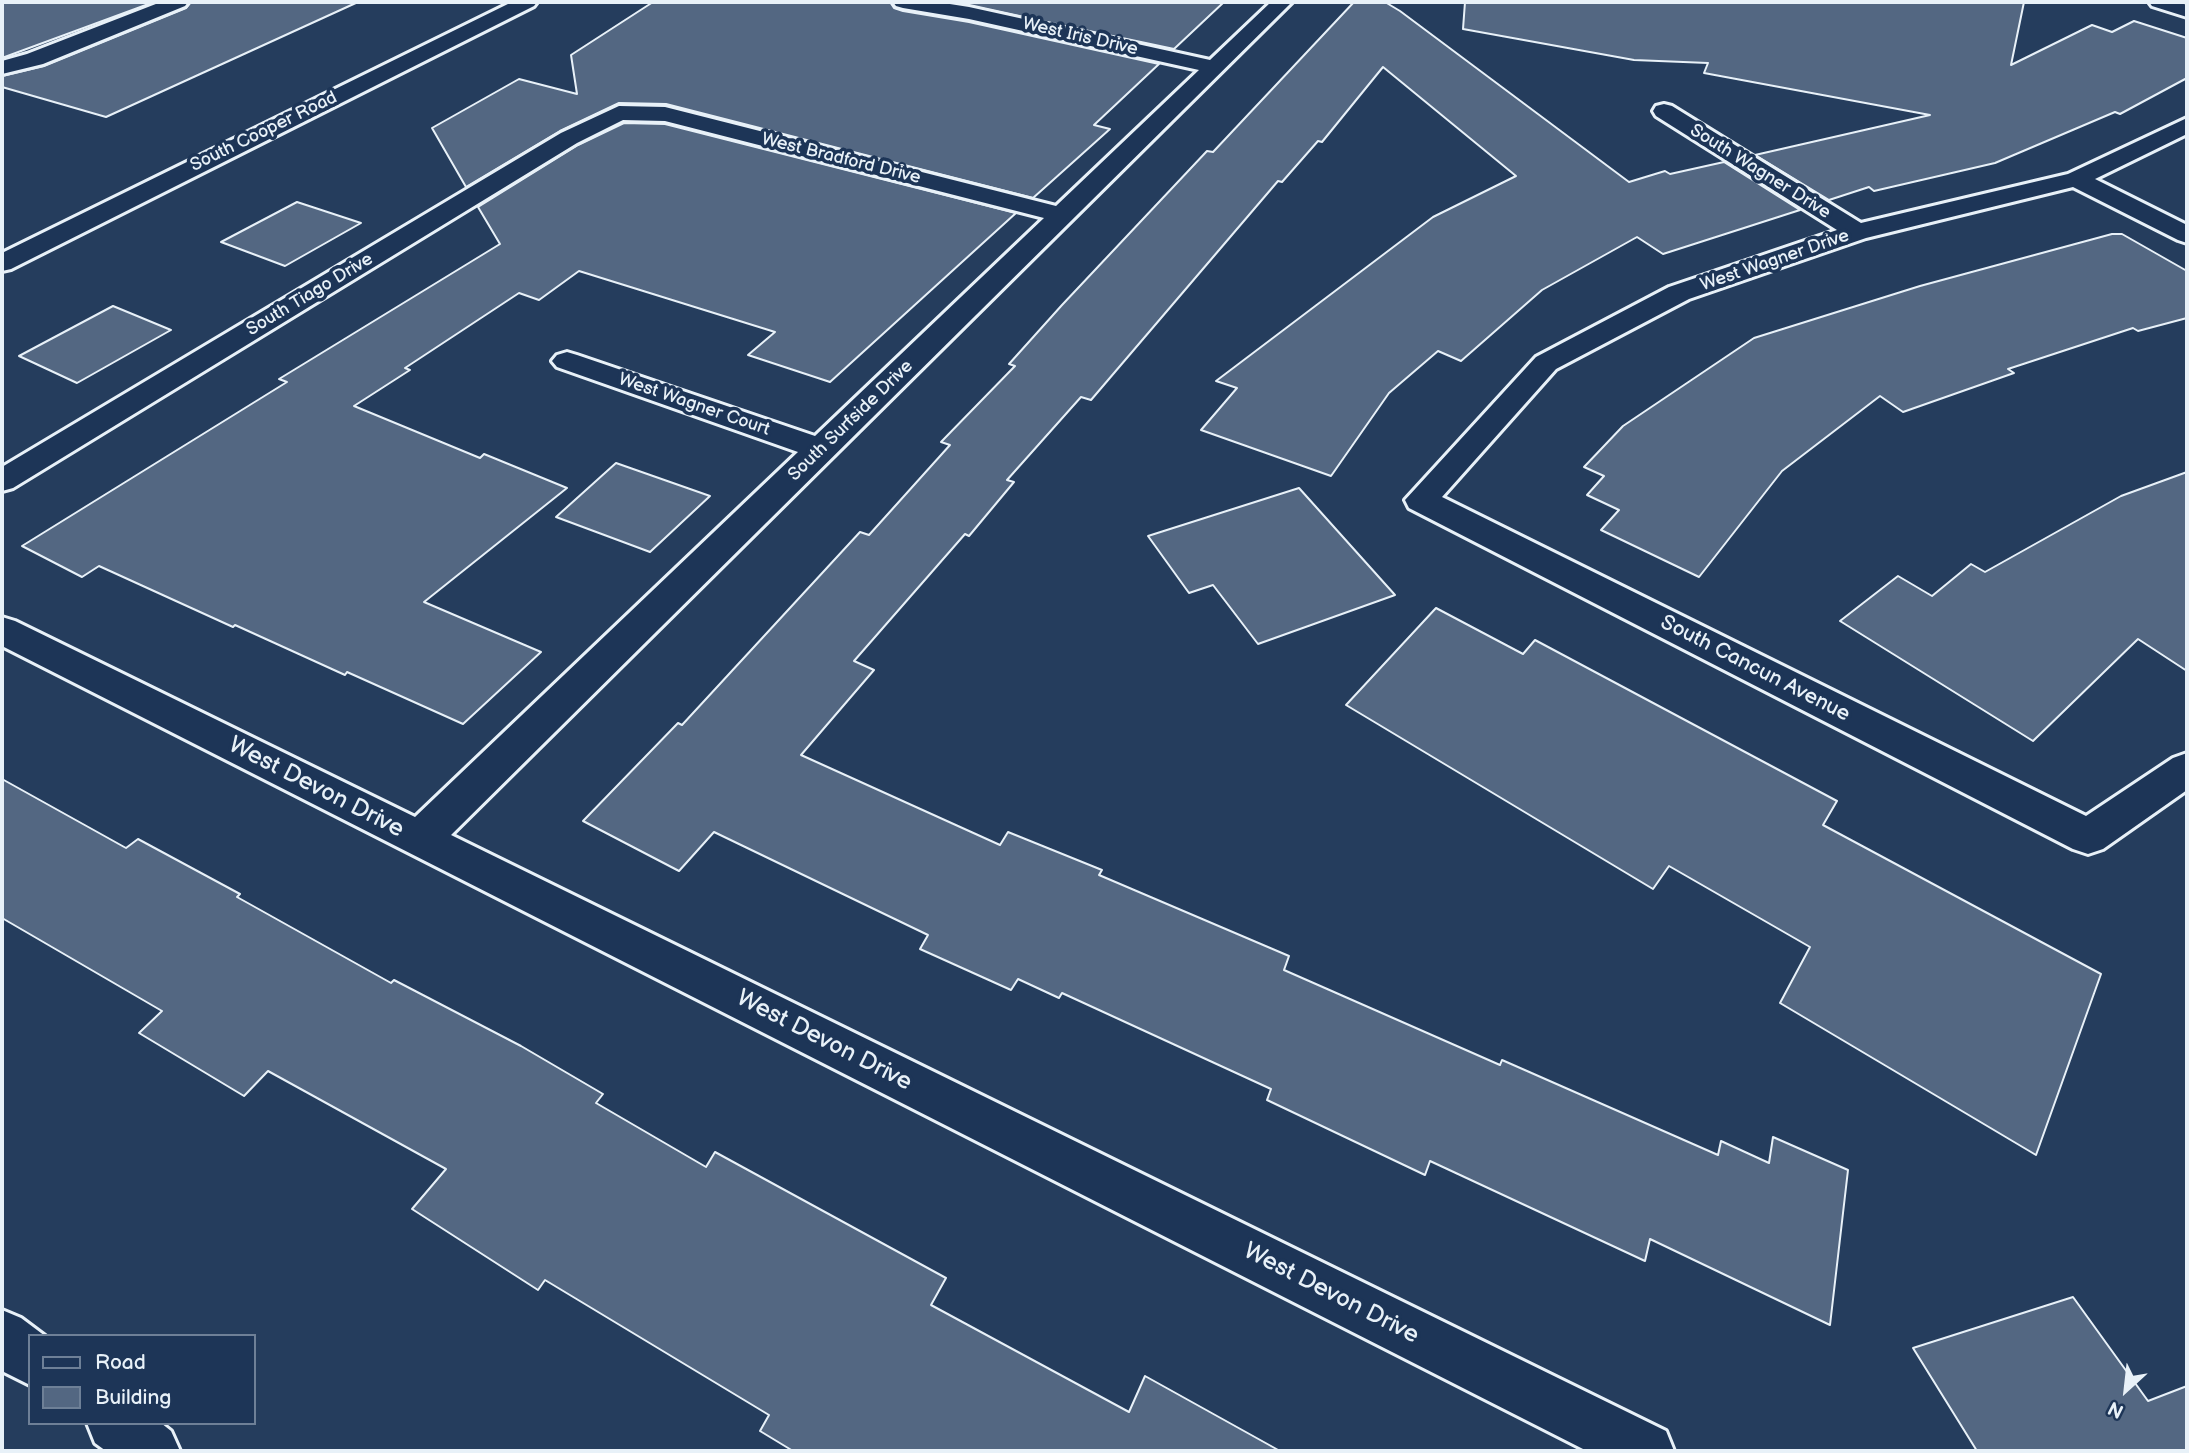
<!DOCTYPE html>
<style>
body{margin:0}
#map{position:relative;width:2189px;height:1453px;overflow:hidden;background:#253d5d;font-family:"Balsamiq Sans",sans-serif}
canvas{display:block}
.frame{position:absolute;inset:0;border:4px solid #e8f1f8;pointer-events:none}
.legend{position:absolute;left:28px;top:1334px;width:228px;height:91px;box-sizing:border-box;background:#1d3557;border:2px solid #6e8097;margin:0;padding:9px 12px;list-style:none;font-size:21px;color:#e8f1f8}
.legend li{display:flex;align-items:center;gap:14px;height:35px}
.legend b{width:35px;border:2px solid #6e8097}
.north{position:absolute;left:2091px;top:1355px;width:70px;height:70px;-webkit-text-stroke:5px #1d3557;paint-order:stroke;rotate:207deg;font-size:19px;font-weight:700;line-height:28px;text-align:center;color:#e8f1f8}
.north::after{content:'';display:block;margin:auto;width:24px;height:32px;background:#e8f1f8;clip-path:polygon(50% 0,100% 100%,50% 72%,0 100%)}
</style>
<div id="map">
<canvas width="2189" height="1453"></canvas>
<div class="frame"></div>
<ul class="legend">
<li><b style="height:9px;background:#1d3557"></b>Road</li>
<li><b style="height:19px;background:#536782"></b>Building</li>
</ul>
<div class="north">N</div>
</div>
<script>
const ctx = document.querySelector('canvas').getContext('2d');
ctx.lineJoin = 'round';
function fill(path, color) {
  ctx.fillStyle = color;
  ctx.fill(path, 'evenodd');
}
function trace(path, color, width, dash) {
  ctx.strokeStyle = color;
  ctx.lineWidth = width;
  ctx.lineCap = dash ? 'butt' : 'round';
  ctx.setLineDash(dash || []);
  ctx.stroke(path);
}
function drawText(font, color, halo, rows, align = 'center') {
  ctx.font = font + ' "Balsamiq Sans",sans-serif';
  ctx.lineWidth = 7;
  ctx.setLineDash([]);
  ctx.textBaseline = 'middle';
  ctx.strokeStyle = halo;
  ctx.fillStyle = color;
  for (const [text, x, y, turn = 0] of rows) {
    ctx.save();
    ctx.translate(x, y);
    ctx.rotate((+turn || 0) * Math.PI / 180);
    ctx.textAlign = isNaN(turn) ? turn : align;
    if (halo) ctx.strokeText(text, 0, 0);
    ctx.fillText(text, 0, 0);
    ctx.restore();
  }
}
const building = new Path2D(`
 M 2,2 L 154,2 L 2,58 Z
 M 191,2 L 358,2 L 106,117 L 2,87 L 2,76 L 44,66 L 186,8 Z
 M 653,2 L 890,2 L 894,8 L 903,11 L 969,22 L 1159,64 L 1094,125 L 1110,129 L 1033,198 L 666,104 L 619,103 L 560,131 L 466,187 L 432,128 L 519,79 L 577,94 L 571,55 Z
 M 952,2 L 1224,2 L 1174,49 Z
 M 1354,2 L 1385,2 L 1400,11 L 1629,182 L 1665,171 L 1670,174 L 1724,162 L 1800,210 L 1663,254 L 1637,237 L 1542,290 L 1461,361 L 1438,351 L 1389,393 L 1331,476 L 1201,430 L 1237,388 L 1216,381 L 1433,217 L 1516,176 L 1383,67 L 1322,142 L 1318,141 L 1282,182 L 1278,181 L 1091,400 L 1081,397 L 1007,480 L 1014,482 L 969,536 L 965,534 L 854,661 L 874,670 L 801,755 L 1000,845 L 1008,832 L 1102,870 L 1099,875 L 1289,956 L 1284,970 L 1500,1065 L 1502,1060 L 1718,1155 L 1721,1141 L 1769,1163 L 1773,1137 L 1848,1170 L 1830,1325 L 1650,1239 L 1645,1261 L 1430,1161 L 1425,1175 L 1267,1100 L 1271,1089 L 1062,993 L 1059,998 L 1018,979 L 1011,990 L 920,949 L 928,935 L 714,832 L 679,871 L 583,821 L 678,723 L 682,725 L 860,532 L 869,535 L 950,445 L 941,442 L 1015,366 L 1009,364 L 1062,305 L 1207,151 L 1213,152 Z
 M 1465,2 L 2024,2 L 2011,65 L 2092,25 L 2112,32 L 2134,21 L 2187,38 L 2187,78 L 2120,114 L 2115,112 L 1995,163 L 1874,191 L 1869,187 L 1829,200 L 1755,155 L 1930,115 L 1704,73 L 1708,63 L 1634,60 L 1463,29 Z
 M 624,123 L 665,124 L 1016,213 L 830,382 L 748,355 L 775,332 L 579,271 L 539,300 L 519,293 L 405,368 L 410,370 L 354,406 L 480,458 L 484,454 L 567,488 L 424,602 L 541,652 L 463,724 L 347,672 L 345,675 L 235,625 L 233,627 L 99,566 L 82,577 L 22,546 L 287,382 L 279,379 L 500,244 L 478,207 L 578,145 Z
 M 297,202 L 361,223 L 285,266 L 221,242 Z
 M 2112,234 L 2122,234 L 2187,271 L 2187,318 L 2138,331 L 2133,328 L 2008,369 L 2014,373 L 1903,412 L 1880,396 L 1782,471 L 1699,577 L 1601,530 L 1619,510 L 1587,495 L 1604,476 L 1584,467 L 1623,426 L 1754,338 L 1920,286 Z
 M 113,306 L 171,330 L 77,383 L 19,356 Z
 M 616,463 L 710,496 L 650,552 L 556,517 Z
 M 2187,472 L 2187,671 L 2138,639 L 2033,741 L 1840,621 L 1898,576 L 1932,596 L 1971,564 L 1985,572 L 2121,496 Z
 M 1299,488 L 1395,595 L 1258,644 L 1213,585 L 1189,593 L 1148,536 Z
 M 1436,608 L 1523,654 L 1535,640 L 1837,801 L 1823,825 L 2101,974 L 2036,1155 L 1780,1003 L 1810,947 L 1669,866 L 1653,889 L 1346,705 Z
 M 2,779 L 126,848 L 138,839 L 240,894 L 237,897 L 391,983 L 394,980 L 521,1046 L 603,1094 L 596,1103 L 706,1167 L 715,1152 L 946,1278 L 931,1305 L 1129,1412 L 1145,1376 L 1280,1451 L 793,1451 L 760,1431 L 769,1415 L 545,1280 L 538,1290 L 412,1209 L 446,1169 L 268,1071 L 244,1096 L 139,1033 L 162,1011 L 2,918 Z
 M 2073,1297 L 2148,1401 L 2187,1386 L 2187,1451 L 1977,1451 L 1913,1348 Z`);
fill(building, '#536782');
trace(building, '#e8f1f8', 2);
const street = new Path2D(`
 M 161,2 L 188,2 L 185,6 L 43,64 L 2,74 L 2,61 L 27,54 Z
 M 893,2 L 937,2 L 969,7 L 1210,60 L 1271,2 L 1292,2 L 451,835 L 1666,1431 L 1674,1451 L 1587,1451 L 2,646 L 2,617 L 15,621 L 415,817 L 798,452 L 557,367 L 552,361 L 557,355 L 567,352 L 577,355 L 815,436 L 1044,218 L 665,121 L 623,120 L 577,143 L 13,488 L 2,491 L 2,467 L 561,133 L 619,106 L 665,107 L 1056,206 L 1199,70 L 969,19 L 903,8 L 896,6 Z
 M 2149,2 L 2178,2 L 2187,5 L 2187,17 L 2152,6 Z
 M 1664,104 L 1672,106 L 1861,223 L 2068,174 L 2187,118 L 2187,134 L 2095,179 L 2187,225 L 2187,243 L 2178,240 L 2073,187 L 1866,238 L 1689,299 L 1556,369 L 1442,497 L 2086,816 L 2173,758 L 2187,753 L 2187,790 L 2103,849 L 2088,854 L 2073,849 L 1409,508 L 1405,500 L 1536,357 L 1669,287 L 1837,230 L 1656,116 L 1653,111 L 1656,106 Z`);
const secondary = new Path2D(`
 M 512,2 L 537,2 L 534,6 L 11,269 L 2,271 L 2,253 Z
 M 2,1310 L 21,1318 L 45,1336 L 30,1336 L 30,1385 L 2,1371 Z
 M 87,1423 L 161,1423 L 171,1431 L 180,1451 L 106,1451 L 95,1443 Z`);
trace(street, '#e8f1f8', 6);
trace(secondary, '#e8f1f8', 6);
fill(street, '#1d3557');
fill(secondary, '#1d3557');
drawText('18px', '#e8f1f8', '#1d3557', [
 ["West Iris Drive",1080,37,13],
 ["South Cooper Road",264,132,-26],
 ["West Bradford Drive",841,159,14],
 ["South Wagner Drive",1760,172,32],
 ["West Wagner Drive",1775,261,-19],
 ["South Tiago Drive",310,295,-31],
 ["West Wagner Court",694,405,19],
 ["South Surfside Drive",851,421,-44]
]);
drawText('21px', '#e8f1f8', '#1d3557', [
 ["South Cancun Avenue",1755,669,27]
]);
drawText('24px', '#e8f1f8', '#1d3557', [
 ["West Devon Drive",316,788,27],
 ["West Devon Drive",824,1041,27],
 ["West Devon Drive",1331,1294,27]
]);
</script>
